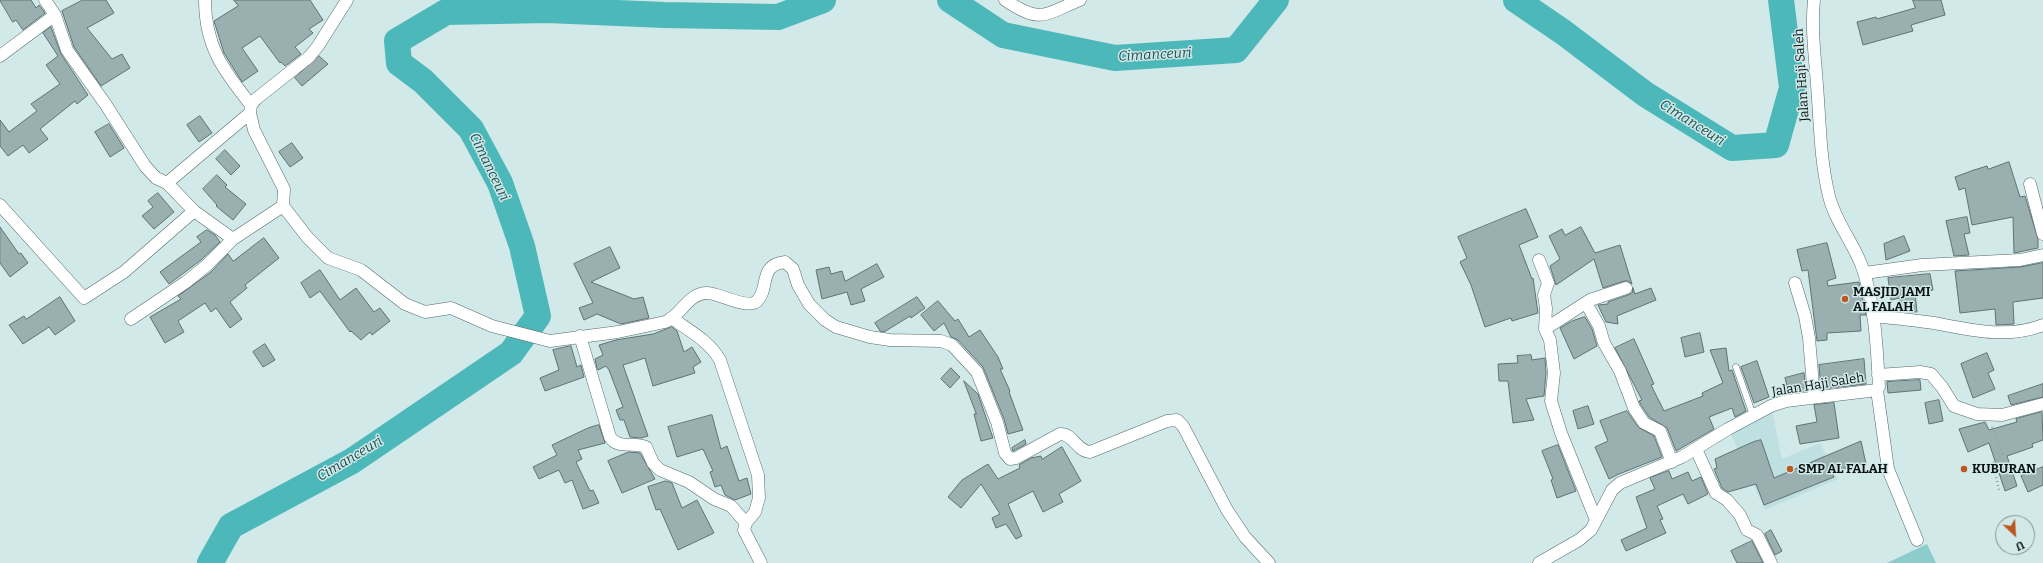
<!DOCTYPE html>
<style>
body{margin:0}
#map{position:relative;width:2043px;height:563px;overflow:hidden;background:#d2e9e9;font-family:Bitter,serif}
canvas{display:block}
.north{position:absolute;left:1995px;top:515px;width:40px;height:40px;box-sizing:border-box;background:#d2e9e9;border:1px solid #829393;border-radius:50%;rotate:155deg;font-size:11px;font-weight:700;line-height:16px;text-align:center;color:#0a1212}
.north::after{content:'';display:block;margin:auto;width:14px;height:18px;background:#ba581f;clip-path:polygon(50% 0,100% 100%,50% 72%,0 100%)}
</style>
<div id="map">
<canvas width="2043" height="563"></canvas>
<div class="north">U</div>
</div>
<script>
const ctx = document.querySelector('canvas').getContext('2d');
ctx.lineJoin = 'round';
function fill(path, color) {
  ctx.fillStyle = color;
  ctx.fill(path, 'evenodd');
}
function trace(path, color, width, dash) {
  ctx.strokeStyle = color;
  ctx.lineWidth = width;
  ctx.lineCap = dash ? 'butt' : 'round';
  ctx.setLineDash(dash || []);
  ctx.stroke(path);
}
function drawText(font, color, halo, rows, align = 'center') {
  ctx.font = font + ' Bitter,serif';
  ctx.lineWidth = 3;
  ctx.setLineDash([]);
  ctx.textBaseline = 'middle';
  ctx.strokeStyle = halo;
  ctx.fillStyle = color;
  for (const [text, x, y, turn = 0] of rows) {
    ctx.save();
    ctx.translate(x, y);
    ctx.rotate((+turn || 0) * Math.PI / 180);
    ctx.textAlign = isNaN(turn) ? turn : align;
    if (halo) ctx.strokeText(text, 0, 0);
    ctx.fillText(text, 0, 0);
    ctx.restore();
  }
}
fill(new Path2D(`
 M 1772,410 L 1782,459 L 1820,443 L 1838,479 L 1765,510 L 1730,432 Z`), '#bfe0e0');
fill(new Path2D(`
 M 1927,544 L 1936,563 L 1887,563 Z`), '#8ccccc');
trace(new Path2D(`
 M 950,0 L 1003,35 L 1115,58 L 1236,50 L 1276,0
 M 1516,0 L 1563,32 L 1645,94 L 1732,148 L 1776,145 L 1792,88 L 1781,0
 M 210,563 L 231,526 L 352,461 L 511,353 L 538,316 L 522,246 L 500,183 L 471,129 L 423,81 L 399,63 L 397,41 L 446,12 L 548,10 L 664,15 L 778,17 L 823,0`), '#4db8b9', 26);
const building = new Path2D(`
 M 0,0 L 31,0 L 36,8 L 39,5 L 45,13 L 23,30 L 16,20 L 13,22 Z
 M 83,0 L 106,0 L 114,13 L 87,28 L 112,59 L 122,54 L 130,68 L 101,86 L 74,47 L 62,11 Z
 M 234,0 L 310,0 L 323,20 L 309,29 L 313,33 L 295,47 L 301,54 L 285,66 L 281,62 L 280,63 L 260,36 L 242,48 L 258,71 L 242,82 L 224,53 L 214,21 L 238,6 Z
 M 1913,0 L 1941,0 L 1945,15 L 1911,25 L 1913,31 L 1863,45 L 1857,22 L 1876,17 L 1877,19 L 1915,8 Z
 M 51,27 L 61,54 L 88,95 L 77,104 L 75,101 L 40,129 L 48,139 L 29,153 L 23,145 L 8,156 L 0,146 L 0,120 L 9,132 L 37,111 L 31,104 L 60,84 L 46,65 L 58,56 L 43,33 Z
 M 319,56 L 328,64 L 302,86 L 295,78 Z
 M 200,116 L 212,133 L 199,142 L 187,125 Z
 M 109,124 L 124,148 L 110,157 L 95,132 Z
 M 292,143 L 303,158 L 290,167 L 279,152 Z
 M 225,150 L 240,166 L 231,175 L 216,159 Z
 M 2009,162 L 2020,197 L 2025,196 L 2038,239 L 2038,248 L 2014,253 L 2013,217 L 1972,225 L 1965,188 L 1959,190 L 1955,177 L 1974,170 L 1987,166 L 1988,169 Z
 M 217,175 L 227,185 L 225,187 L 246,204 L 233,220 L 216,206 L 217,205 L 203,189 Z
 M 158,193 L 174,212 L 154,229 L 142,216 L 153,207 L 148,201 Z
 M 1526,209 L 1538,237 L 1519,245 L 1532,279 L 1533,278 L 1538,313 L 1512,321 L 1511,318 L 1485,327 L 1471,285 L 1460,262 L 1467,258 L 1458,237 Z
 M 1967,217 L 1970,233 L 1964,234 L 1969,255 L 1954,256 L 1946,221 Z
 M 0,227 L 19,254 L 21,253 L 28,263 L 10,277 L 0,263 Z
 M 1581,227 L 1595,253 L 1620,245 L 1632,284 L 1628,281 L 1624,281 L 1603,288 L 1594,259 L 1556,285 L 1550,266 L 1560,259 L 1549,236 L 1562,229 L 1565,235 Z
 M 207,230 L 215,235 L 220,242 L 201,260 L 169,284 L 160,272 L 201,242 L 197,237 Z
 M 1904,236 L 1910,251 L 1886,260 L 1884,244 Z
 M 264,238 L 279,258 L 245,285 L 247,288 L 230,302 L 242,319 L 230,328 L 216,308 L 211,312 L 205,303 L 178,321 L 184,332 L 165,343 L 150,317 L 181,299 L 178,296 L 211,272 L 228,254 L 233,261 Z
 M 1827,243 L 1836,278 L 1827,281 L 1828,286 L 1859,282 L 1866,315 L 1860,315 L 1861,331 L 1827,333 L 1827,340 L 1817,341 L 1808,270 L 1802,271 L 1797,250 Z
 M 610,247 L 620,268 L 591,282 L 634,299 L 643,297 L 649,318 L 621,324 L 597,314 L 584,320 L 579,308 L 593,303 L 574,264 Z
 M 2043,263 L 2043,298 L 2013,302 L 2014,324 L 1996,325 L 1995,309 L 1960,313 L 1955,271 L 2020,267 Z
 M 877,264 L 884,277 L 861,289 L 865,301 L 851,305 L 847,292 L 822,299 L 816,270 L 829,267 L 831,274 L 842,271 L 845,281 Z
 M 320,270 L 340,300 L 356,288 L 374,312 L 380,308 L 390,321 L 372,335 L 370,332 L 361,340 L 351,331 L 350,332 L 320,291 L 310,298 L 301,283 Z
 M 1930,274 L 1933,290 L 1915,293 L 1917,312 L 1901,311 L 1900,298 L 1891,300 L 1888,278 Z
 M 1633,288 L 1635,294 L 1651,288 L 1656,300 L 1617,316 L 1618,324 L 1606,322 L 1598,305 L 1608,304 L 1608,302 L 1628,295 L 1632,293 Z
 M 60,297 L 75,321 L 55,335 L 49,327 L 23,344 L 9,325 L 24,316 L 26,319 Z
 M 917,297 L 925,308 L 911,318 L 910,316 L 884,332 L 880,331 L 875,323 Z
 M 938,301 L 955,321 L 958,319 L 969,337 L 980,330 L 998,357 L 1003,369 L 1000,369 L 1010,391 L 1009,392 L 1023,430 L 1008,434 L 1004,419 L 983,367 L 958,340 L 951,337 L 944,323 L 934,331 L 921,315 Z
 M 1585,317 L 1592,329 L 1597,346 L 1574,359 L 1560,328 L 1572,321 Z
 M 672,327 L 677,331 L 684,352 L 692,347 L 701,362 L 693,367 L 695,373 L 653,386 L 645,358 L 623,365 L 648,436 L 641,438 L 630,437 L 624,420 L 620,420 L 616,410 L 623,407 L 609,370 L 606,366 L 598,370 L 597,368 L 595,359 L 603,355 L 599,345 L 616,340 L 653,334 Z
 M 1700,333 L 1704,352 L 1685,357 L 1681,338 Z
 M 1634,339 L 1654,384 L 1651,385 L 1664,411 L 1703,396 L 1702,393 L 1723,383 L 1710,350 L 1726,348 L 1729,371 L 1732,370 L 1746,411 L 1735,417 L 1732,408 L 1709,417 L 1714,429 L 1676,451 L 1667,428 L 1649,417 L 1641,405 L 1639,401 L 1642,400 L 1615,348 Z
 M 265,344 L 275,360 L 263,367 L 253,352 Z
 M 571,346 L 577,367 L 581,365 L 584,377 L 545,391 L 540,378 L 559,370 L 553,350 Z
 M 1987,353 L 1994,370 L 1988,373 L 1995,389 L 1973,398 L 1961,364 Z
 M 1531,355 L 1532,360 L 1545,358 L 1546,373 L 1544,396 L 1526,399 L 1534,420 L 1513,423 L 1508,381 L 1499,381 L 1498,364 L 1518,363 L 1517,356 Z
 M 1864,359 L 1866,384 L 1821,389 L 1819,365 Z
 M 1757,361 L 1769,397 L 1754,403 L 1741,367 Z
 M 951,368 L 960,377 L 950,388 L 941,379 Z
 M 1804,373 L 1806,391 L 1789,393 L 1785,378 Z
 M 1920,380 L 1921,390 L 1888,393 L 1887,382 Z
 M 964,381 L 978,394 L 993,438 L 981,441 L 974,414 L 976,414 Z
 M 2043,384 L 2043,397 L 2011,405 L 2008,396 Z
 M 1939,400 L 1943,421 L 1929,424 L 1925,403 Z
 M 1834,403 L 1839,438 L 1800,444 L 1796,426 L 1817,422 L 1814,405 Z
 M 1588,406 L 1594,424 L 1578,429 L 1573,411 Z
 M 1627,411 L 1638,427 L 1654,436 L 1662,457 L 1619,474 L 1609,479 L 1595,447 L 1608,441 L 1600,421 Z
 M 2042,412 L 2043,440 L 2032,444 L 2033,447 L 2007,456 L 2017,486 L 2005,491 L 1989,443 L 1968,452 L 1959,429 L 1985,422 L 1989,430 L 2017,422 L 2016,419 Z
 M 712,415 L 721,449 L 727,446 L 739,481 L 747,478 L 751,494 L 735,500 L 725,495 L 721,485 L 715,487 L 710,472 L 713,471 L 703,449 L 677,457 L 668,427 Z
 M 599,425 L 605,443 L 578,450 L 582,459 L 576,462 L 590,491 L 593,490 L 599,503 L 583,509 L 572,480 L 565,483 L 559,470 L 539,479 L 533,467 L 557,455 L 552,445 L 588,428 Z
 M 1025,440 L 1026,444 L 1013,451 L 1012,448 Z
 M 1761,440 L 1774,478 L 1861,441 L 1866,464 L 1831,471 L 1834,477 L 1764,505 L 1756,484 L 1728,492 L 1722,488 L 1714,469 L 1717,468 L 1715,459 L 1753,442 Z
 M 1558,445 L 1576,491 L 1557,498 L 1551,480 L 1553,479 L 1542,451 Z
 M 1062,447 L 1081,481 L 1059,494 L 1063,502 L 1043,512 L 1033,491 L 1008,504 L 1022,536 L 1016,539 L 1006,524 L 996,528 L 992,518 L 1000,514 L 981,484 L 961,508 L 948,497 L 962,480 L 988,464 L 998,479 L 1020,468 L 1019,465 L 1031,458 L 1041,456 L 1042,459 Z
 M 629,452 L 640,453 L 655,479 L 622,493 L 608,461 Z
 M 2043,467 L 2043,485 L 2028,492 L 2021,476 Z
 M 1669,471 L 1672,479 L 1688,472 L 1692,481 L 1701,477 L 1708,494 L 1688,504 L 1683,494 L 1657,506 L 1663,519 L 1660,520 L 1666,533 L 1626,551 L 1621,540 L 1647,528 L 1636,497 L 1655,489 L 1650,478 Z
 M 666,481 L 672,483 L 682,508 L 697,500 L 714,533 L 678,550 L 660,509 L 656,510 L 648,487 Z
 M 1771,530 L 1782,551 L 1775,555 L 1765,534 Z
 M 1752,541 L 1763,563 L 1737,563 L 1731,551 Z`);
fill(building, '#9ab0b0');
trace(building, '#5e7272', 1);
const service = new Path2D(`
 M 1736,367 L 1753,415`);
const minor = new Path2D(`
 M 45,0 L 55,15 L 67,50 L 106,105 L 145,166 L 156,178 L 167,183 L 194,211 L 233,239 L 283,206
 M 205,0 C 205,46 223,70 251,105
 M 347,0 L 318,46 L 309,57 L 256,99 L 251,105 L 250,113 L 254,130 L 284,189 L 283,206 L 308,238 L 328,258 L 361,270 L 405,304 L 425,312 L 451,308 L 492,326 L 550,341 L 618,332 L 665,322 C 681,316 688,293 707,293 C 719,293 748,310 757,301 C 770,288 758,265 785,262 L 793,269 L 798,285 L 809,304 L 825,320 L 836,327 L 870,337 L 890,340 L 941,341 L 952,345 L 977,372 L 997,422 L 1005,453 L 1010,459 L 1016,458 L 1060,434 C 1073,433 1076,451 1090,452 L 1167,421 L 1177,420 L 1183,426 L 1227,510 L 1245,537 L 1269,563
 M 1005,0 C 1041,24 1043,15 1080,0
 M 0,56 L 55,15
 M 167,183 L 250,113
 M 2030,184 L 2043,234
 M 0,205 L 84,298 L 124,272 L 194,211
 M 1539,260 L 1548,283 L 1544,295 L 1546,308 L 1545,329 L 1550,340 L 1554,373 L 1551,401 L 1561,433 L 1596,520
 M 1865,273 L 1922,265 L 2020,260 L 2043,255
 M 1795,283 L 1805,316 L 1809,338 L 1814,397
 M 1586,303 L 1599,326 L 1604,343 L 1620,371 L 1634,408 L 1644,423 L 1660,431 L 1672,462
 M 1873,316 C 1893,318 1913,320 1934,323 C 1971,330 2007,339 2043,325
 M 131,319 L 186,282 L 206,266 L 233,239
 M 673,319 C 690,331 709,341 720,360 L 758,475 L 759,498 L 755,512 L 746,523 L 744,530 L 761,563
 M 1545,329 L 1590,300 L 1626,288
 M 580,336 L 610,437 C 618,450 634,441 646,447 L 653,463 L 660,470 L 689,482 L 714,499 L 731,506 L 746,523
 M 1878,375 L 1920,372 L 1931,374 L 1942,387 L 1954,406 L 1977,414 L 2002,415 L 2043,404
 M 1877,390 L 1888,469 L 1917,540
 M 1696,449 L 1716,493 L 1727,500 L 1740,515 L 1747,530 L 1757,535 L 1771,563
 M 1539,563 L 1579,540 L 1591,530 L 1612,490 L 1620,483 L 1682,457 L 1728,429 L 1771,406 L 1786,401 L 1877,390 L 1879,387 C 1877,349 1875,300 1861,264 C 1852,241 1835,221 1829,196 C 1820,160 1820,122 1817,85 C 1815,56 1811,29 1814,0`);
trace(service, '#556969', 7);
trace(minor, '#556969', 13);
trace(new Path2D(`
 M 1992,427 L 2002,454 L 1993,463 L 1999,490`), '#91a3a3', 2.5, [1, 3]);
trace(service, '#fff', 6);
trace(minor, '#fff', 12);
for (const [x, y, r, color] of [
 [1845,299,4,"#ba581f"],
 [1790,469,4,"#ba581f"],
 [1964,469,4,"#ba581f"]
]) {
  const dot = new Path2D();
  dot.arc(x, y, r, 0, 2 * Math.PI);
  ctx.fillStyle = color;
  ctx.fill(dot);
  trace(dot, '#d2e9e9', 1.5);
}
drawText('13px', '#0a1212', '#d2e9e9', [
 ["Jalan Haji Saleh",1802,75,-94],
 ["Jalan Haji Saleh",1818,385,-9]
]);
drawText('bold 13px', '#0a1212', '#d2e9e9', [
 ["MASJID JAMI",1853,292],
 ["AL FALAH",1853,307],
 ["SMP AL FALAH",1798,469],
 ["KUBURAN",1972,469]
], 'left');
drawText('italic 14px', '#1f4e4f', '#d2e9e9', [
 ["Cimanceuri",1155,55,-3],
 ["Cimanceuri",1692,123,32],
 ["Cimanceuri",489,167,64],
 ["Cimanceuri",350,459,-31]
]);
</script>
